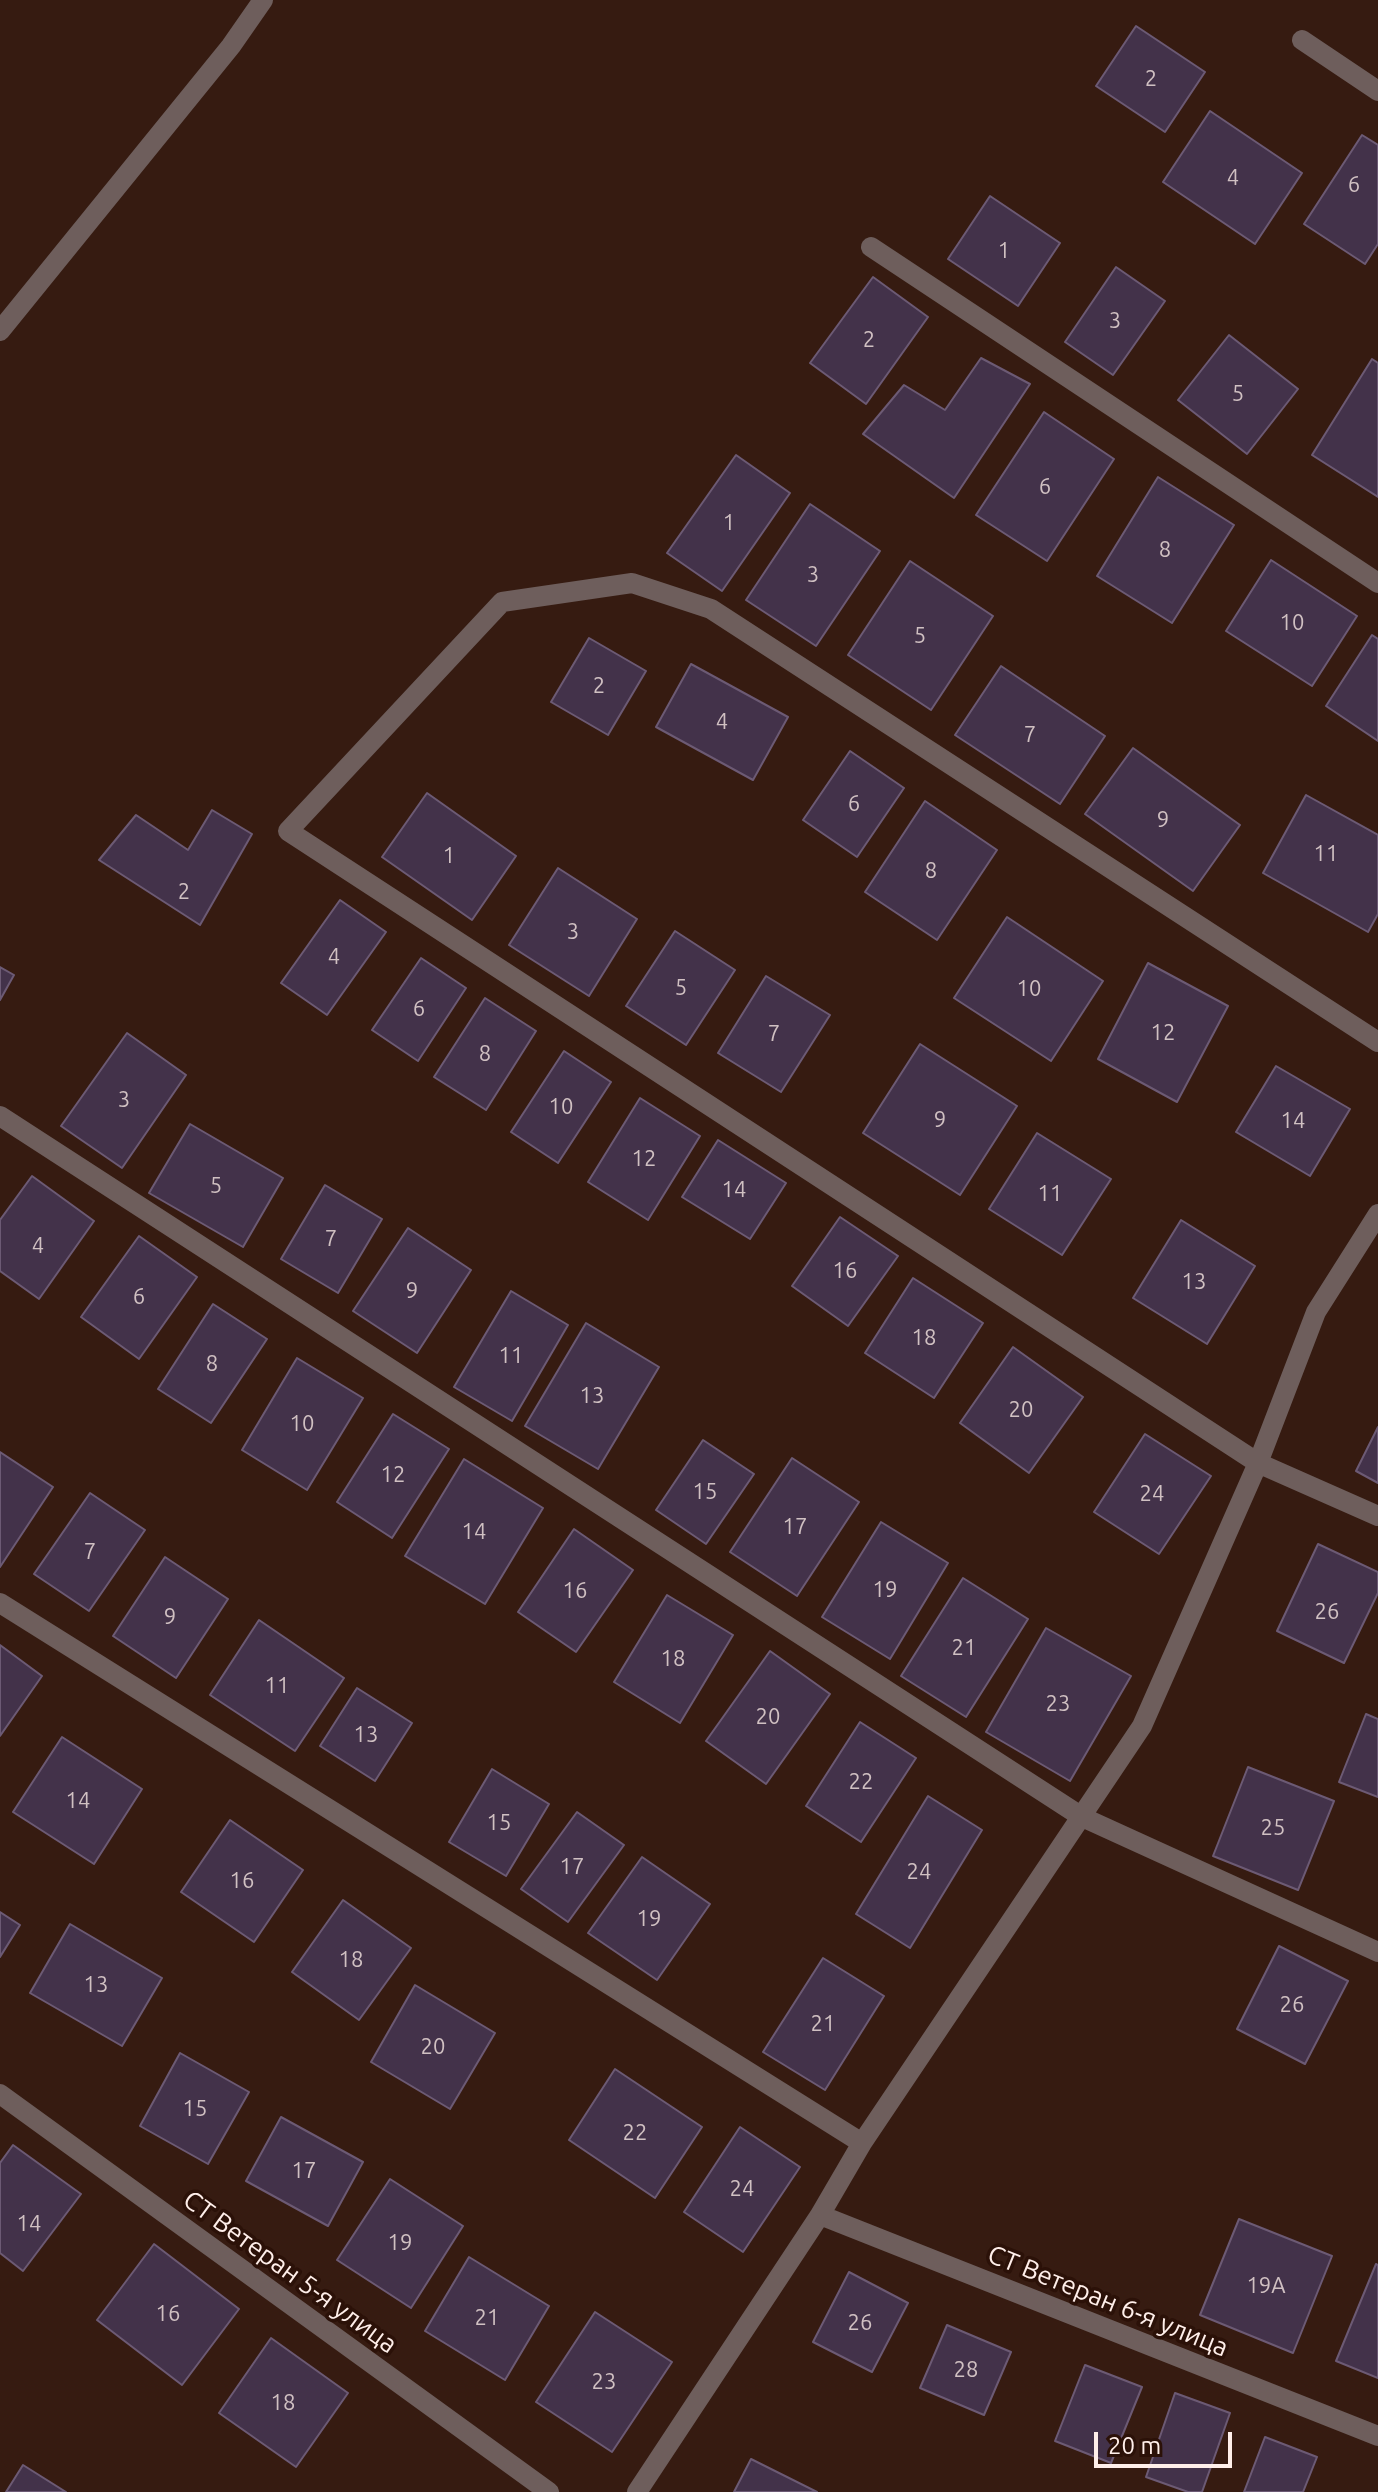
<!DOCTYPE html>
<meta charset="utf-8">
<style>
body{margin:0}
#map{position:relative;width:1378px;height:2492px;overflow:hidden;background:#361b11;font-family:Ubuntu,sans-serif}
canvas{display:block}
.scale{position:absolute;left:1094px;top:2432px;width:138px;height:36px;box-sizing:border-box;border:4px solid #ffefea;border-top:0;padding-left:10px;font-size:24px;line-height:28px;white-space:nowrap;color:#ffefea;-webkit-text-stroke:6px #2b1108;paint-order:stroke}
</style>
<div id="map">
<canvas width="1378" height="2492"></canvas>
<div class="scale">20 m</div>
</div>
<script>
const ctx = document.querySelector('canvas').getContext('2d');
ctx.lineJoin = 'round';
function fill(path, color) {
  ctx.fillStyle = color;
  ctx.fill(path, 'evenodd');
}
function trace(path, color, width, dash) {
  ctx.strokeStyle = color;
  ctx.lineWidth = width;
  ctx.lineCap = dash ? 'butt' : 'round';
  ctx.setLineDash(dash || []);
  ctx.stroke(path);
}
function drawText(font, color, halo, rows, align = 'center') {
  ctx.font = font + ' Ubuntu,sans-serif';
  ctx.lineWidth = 7;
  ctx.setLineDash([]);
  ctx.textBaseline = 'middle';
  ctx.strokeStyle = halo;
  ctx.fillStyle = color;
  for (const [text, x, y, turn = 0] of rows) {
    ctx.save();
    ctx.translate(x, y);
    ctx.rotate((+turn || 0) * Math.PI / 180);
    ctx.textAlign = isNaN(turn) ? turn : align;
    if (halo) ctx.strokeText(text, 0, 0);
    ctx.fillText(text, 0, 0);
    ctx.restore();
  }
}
const building = new Path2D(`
 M 1136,26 L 1205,72 L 1165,132 L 1096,86 Z
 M 1210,111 L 1302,173 L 1255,244 L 1163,182 Z
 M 1362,135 L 1378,145 L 1378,244 L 1365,264 L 1304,224 Z
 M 990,196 L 1060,243 L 1018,306 L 948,259 Z
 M 1116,267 L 1165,301 L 1113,375 L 1065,342 Z
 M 873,277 L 928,317 L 866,404 L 810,363 Z
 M 1229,335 L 1298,389 L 1247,454 L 1178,400 Z
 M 981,358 L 1030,384 L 954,498 L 863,434 L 904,385 L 945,410 Z
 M 1372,359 L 1378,363 L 1378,497 L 1312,455 Z
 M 1044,412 L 1114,459 L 1047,561 L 976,515 Z
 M 736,455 L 790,493 L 722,591 L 667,553 Z
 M 1158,477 L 1234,525 L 1172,623 L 1097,576 Z
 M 810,504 L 880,551 L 816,646 L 746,600 Z
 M 1271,560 L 1357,616 L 1312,686 L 1226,631 Z
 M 910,561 L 993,616 L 931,710 L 848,655 Z
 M 1372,635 L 1378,639 L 1378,741 L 1326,706 Z
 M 589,638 L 646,671 L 608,735 L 551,702 Z
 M 691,664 L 788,717 L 753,780 L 656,727 Z
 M 1001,666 L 1105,736 L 1060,804 L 955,735 Z
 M 1133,748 L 1240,825 L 1193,891 L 1085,814 Z
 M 850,751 L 904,788 L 857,857 L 803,820 Z
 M 427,793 L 516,856 L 472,920 L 382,857 Z
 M 1306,795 L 1378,835 L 1378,914 L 1368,932 L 1263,873 Z
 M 925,801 L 997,850 L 937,940 L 865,892 Z
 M 212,810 L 252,834 L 200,925 L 99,860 L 136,815 L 188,850 Z
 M 558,868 L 637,919 L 589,996 L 509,945 Z
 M 340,900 L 386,932 L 327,1015 L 281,983 Z
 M 1007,917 L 1103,981 L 1051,1061 L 954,998 Z
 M 675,931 L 735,970 L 686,1045 L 626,1006 Z
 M 421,958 L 466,988 L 418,1061 L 372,1030 Z
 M 1148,963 L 1228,1006 L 1177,1102 L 1098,1059 Z
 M 0,967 L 14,975 L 0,1000 Z
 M 766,976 L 830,1015 L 781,1092 L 718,1053 Z
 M 485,998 L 536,1031 L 486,1110 L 434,1077 Z
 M 127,1033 L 186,1075 L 122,1168 L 61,1126 Z
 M 920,1044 L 1017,1106 L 960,1195 L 863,1133 Z
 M 564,1051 L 611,1082 L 558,1163 L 511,1132 Z
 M 1276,1066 L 1350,1109 L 1310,1176 L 1236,1132 Z
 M 640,1098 L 700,1136 L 648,1220 L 588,1182 Z
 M 190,1124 L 283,1178 L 243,1247 L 149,1193 Z
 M 1037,1133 L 1111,1179 L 1062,1255 L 989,1209 Z
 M 718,1140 L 786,1183 L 750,1239 L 682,1197 Z
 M 32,1176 L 94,1221 L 39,1299 L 0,1271 L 0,1220 Z
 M 325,1185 L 382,1219 L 338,1293 L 281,1259 Z
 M 840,1217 L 898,1256 L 848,1326 L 792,1286 Z
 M 1181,1220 L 1255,1266 L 1207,1344 L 1133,1298 Z
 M 408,1228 L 471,1270 L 417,1353 L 353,1311 Z
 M 139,1236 L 197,1277 L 139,1359 L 81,1317 Z
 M 913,1278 L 983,1323 L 934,1398 L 865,1353 Z
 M 511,1291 L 568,1325 L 512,1421 L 454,1387 Z
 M 213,1304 L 267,1339 L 211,1423 L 158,1389 Z
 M 586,1323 L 659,1367 L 598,1469 L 525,1426 Z
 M 1013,1347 L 1083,1397 L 1029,1473 L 960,1423 Z
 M 297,1358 L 363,1398 L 307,1490 L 242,1450 Z
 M 393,1414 L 449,1449 L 392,1538 L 337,1502 Z
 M 1378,1427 L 1378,1483 L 1356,1471 Z
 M 1145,1434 L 1211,1476 L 1159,1554 L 1094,1512 Z
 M 703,1440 L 754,1474 L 706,1544 L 656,1510 Z
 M 0,1452 L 53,1487 L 0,1567 Z
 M 792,1458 L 859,1502 L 797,1596 L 730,1552 Z
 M 464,1459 L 543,1508 L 485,1604 L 405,1556 Z
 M 90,1493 L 145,1530 L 89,1611 L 34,1574 Z
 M 881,1522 L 948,1563 L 890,1659 L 822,1617 Z
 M 574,1529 L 633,1570 L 576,1652 L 518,1612 Z
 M 1318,1544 L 1378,1572 L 1378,1593 L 1344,1663 L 1277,1631 Z
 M 165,1557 L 228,1599 L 176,1678 L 113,1636 Z
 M 963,1578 L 1028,1619 L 966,1717 L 901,1676 Z
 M 667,1595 L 733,1635 L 680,1723 L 614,1682 Z
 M 259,1620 L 344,1678 L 295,1751 L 210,1695 Z
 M 1046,1628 L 1131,1676 L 1070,1781 L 986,1732 Z
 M 0,1645 L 42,1676 L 0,1736 Z
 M 770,1651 L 830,1694 L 766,1784 L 706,1741 Z
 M 357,1688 L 412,1723 L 375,1781 L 320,1746 Z
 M 1366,1714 L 1378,1719 L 1378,1797 L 1339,1782 Z
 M 860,1722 L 916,1758 L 861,1842 L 806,1806 Z
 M 62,1737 L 142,1789 L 94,1864 L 13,1812 Z
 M 1248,1767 L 1334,1801 L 1298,1890 L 1213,1856 Z
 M 492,1769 L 549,1804 L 506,1876 L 449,1842 Z
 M 928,1796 L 982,1830 L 910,1948 L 856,1914 Z
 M 577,1812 L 624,1845 L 568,1922 L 521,1889 Z
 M 230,1820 L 303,1870 L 254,1942 L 181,1892 Z
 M 642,1857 L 710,1904 L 657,1980 L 588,1933 Z
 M 343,1900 L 411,1948 L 359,2020 L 292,1972 Z
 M 0,1912 L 20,1925 L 0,1957 Z
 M 70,1924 L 162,1978 L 122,2046 L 30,1993 Z
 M 1279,1946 L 1348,1981 L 1305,2064 L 1237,2029 Z
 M 823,1958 L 884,1996 L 825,2090 L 763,2052 Z
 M 415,1985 L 495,2033 L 450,2109 L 371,2062 Z
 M 180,2053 L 249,2092 L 208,2164 L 140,2126 Z
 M 615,2069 L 702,2127 L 655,2198 L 569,2140 Z
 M 281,2117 L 363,2162 L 328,2226 L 246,2181 Z
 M 740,2127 L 800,2167 L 743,2252 L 684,2212 Z
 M 13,2145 L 81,2194 L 23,2271 L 0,2253 L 0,2163 Z
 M 390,2179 L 463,2226 L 411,2308 L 337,2260 Z
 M 1239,2219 L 1332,2256 L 1293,2353 L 1200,2315 Z
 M 154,2244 L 239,2309 L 182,2385 L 97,2320 Z
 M 469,2257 L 549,2306 L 505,2380 L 425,2331 Z
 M 1376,2264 L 1378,2265 L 1378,2378 L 1336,2361 Z
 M 849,2272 L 908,2303 L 872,2372 L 813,2342 Z
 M 595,2312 L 672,2362 L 612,2452 L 536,2402 Z
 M 947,2325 L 1011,2352 L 984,2415 L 920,2388 Z
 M 271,2338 L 348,2393 L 296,2467 L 219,2413 Z
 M 1085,2365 L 1142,2387 L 1111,2463 L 1055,2441 Z
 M 1175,2393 L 1230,2413 L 1202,2492 L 1188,2492 L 1146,2477 Z
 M 1265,2437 L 1317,2457 L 1303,2492 L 1244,2492 Z
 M 751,2459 L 817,2492 L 734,2492 Z
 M 23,2465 L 66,2492 L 6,2492 Z`);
fill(building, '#43324a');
trace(building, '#6c5a74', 2);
trace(new Path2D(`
 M 1302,40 L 1378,91
 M 871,247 L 1378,583
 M 0,331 L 231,46 L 263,0
 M 1378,1042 L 711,609 L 632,583 L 502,602 L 288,831 L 1258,1463 L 1378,1516
 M 0,1116 L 1082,1817 L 1378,1952
 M 0,1603 L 862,2143
 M 0,2094 L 549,2492
 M 820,2215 L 1378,2436
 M 637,2492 L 820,2215 L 862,2143 L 1142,1726 L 1258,1463 L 1316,1312 L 1378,1214`), '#6e5e5c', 20);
drawText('22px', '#d0c0c2', null, [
 ["2",1151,79],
 ["4",1233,178],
 ["6",1354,185],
 ["1",1004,251],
 ["3",1115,321],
 ["2",869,340],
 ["5",1238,394],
 ["6",1045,487],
 ["1",729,523],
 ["8",1165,550],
 ["3",813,575],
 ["10",1292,623],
 ["5",920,636],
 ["2",599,686],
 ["4",722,722],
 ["7",1030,735],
 ["6",854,804],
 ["9",1163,820],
 ["11",1326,854],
 ["1",449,856],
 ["8",931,871],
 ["2",184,892],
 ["3",573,932],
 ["4",334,957],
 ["5",681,988],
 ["10",1029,989],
 ["6",419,1009],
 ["12",1163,1033],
 ["7",774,1034],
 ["8",485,1054],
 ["3",124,1100],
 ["10",561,1107],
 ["9",940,1120],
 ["14",1293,1121],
 ["12",644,1159],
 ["5",216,1186],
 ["14",734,1190],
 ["11",1050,1194],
 ["7",331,1239],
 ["4",38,1246],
 ["16",845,1271],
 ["13",1194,1282],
 ["9",412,1291],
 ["6",139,1297],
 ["18",924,1338],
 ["11",511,1356],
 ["8",212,1364],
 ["13",592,1396],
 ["20",1021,1410],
 ["10",302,1424],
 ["12",393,1475],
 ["15",705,1492],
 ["24",1152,1494],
 ["17",795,1527],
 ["14",474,1532],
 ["7",90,1552],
 ["19",885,1590],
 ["16",575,1591],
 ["26",1327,1612],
 ["9",170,1617],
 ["21",964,1648],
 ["18",673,1659],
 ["11",277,1686],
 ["23",1058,1704],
 ["20",768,1717],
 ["13",366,1735],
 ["22",861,1782],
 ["14",78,1801],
 ["15",499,1823],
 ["25",1273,1828],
 ["17",572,1867],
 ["24",919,1872],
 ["16",242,1881],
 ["19",649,1919],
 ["18",351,1960],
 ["13",96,1985],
 ["26",1292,2005],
 ["21",823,2024],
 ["20",433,2047],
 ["15",195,2109],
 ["22",635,2133],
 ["17",304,2171],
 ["24",742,2189],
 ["14",29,2224],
 ["19",400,2243],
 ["19А",1266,2286],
 ["16",168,2314],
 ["21",487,2318],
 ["26",860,2323],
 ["28",966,2370],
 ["23",604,2382],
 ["18",283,2403]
]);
drawText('26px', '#ffefea', '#2b1108', [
 ["СТ Ветеран 5-я улица",290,2272,36],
 ["СТ Ветеран 6-я улица",1108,2301,22]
]);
</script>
